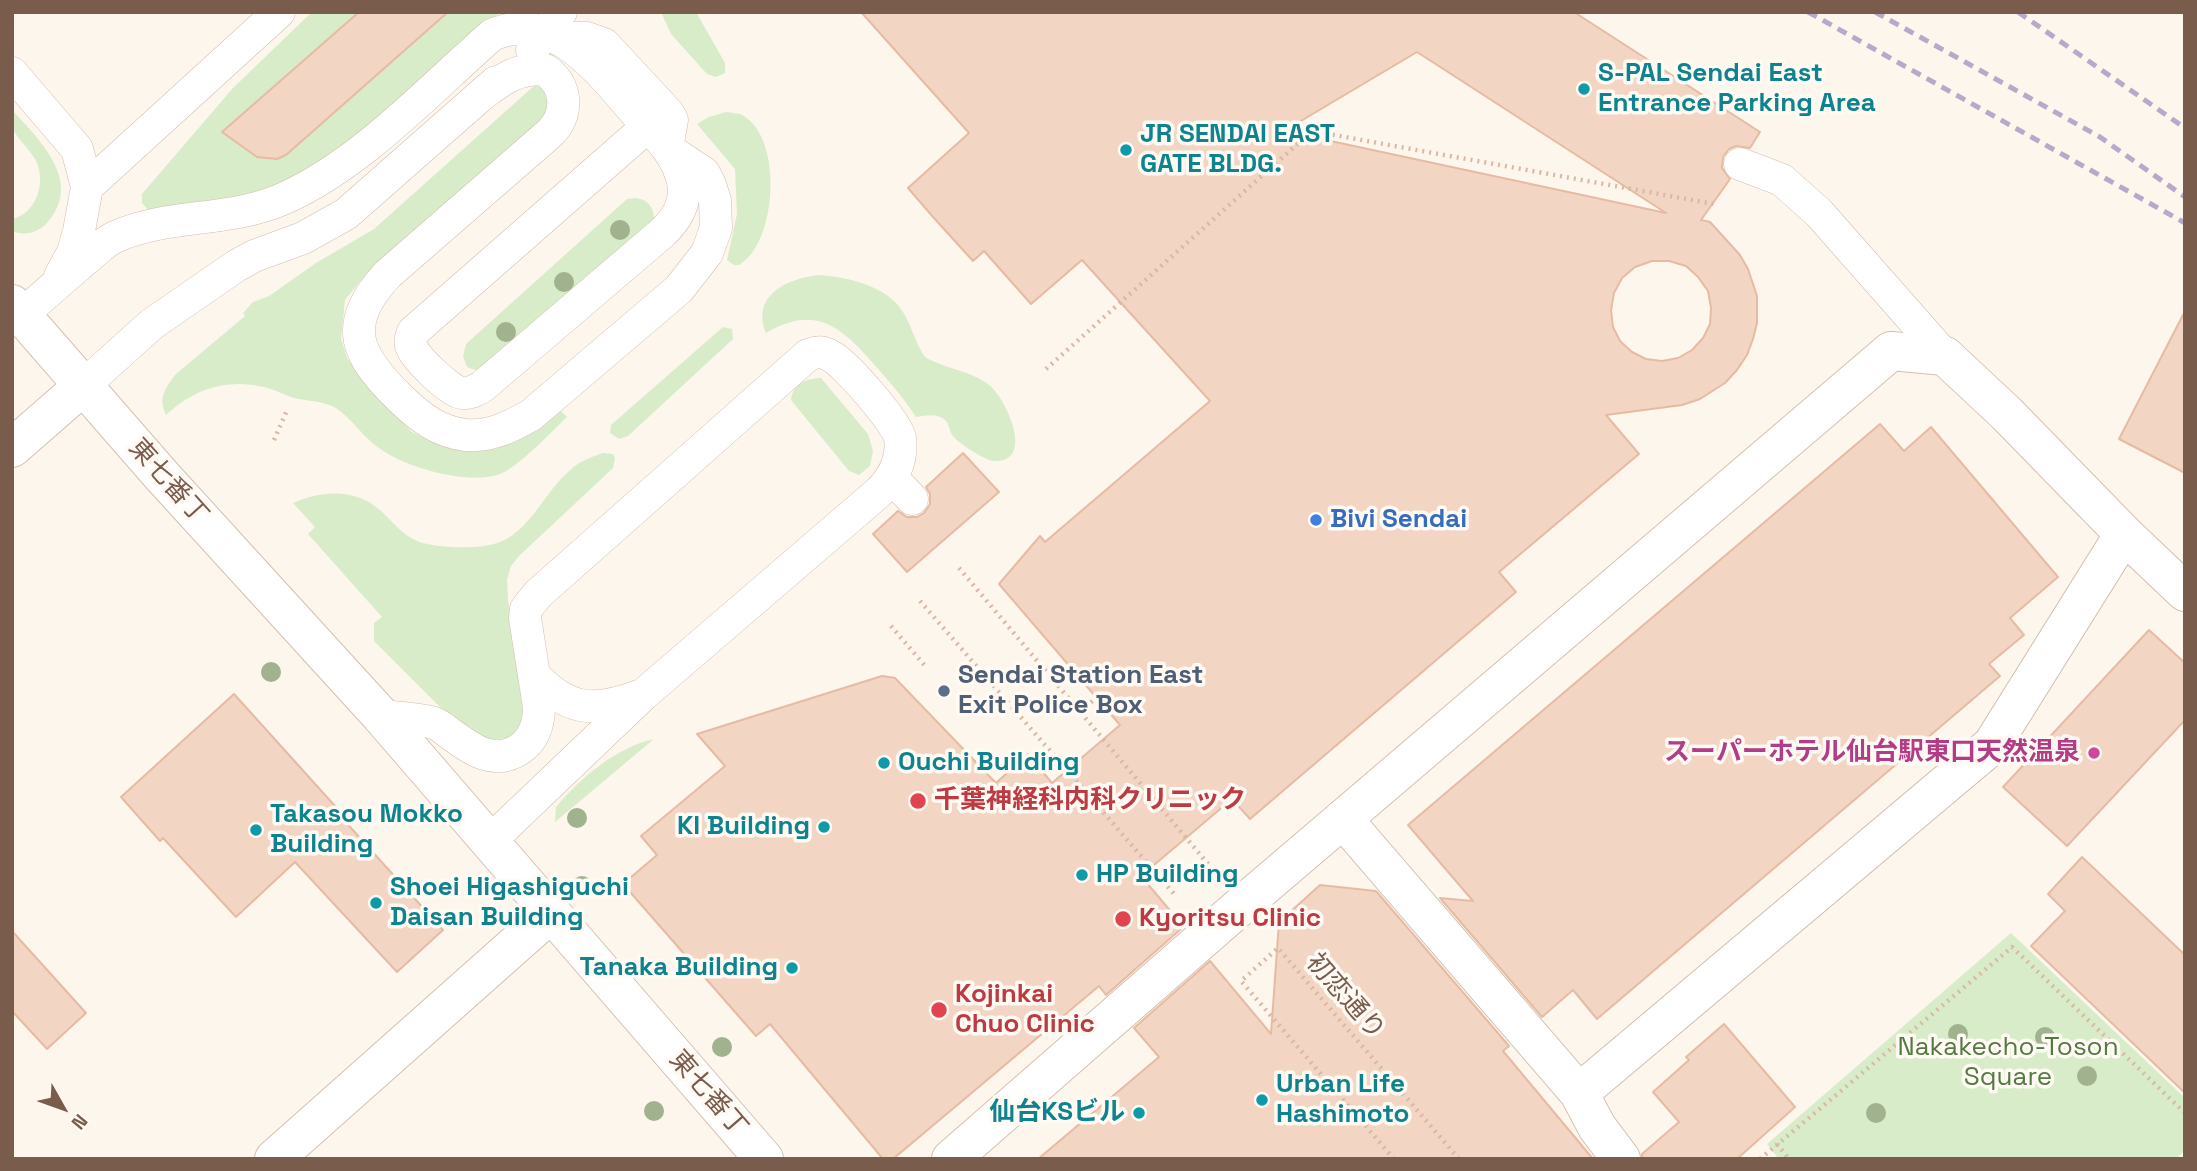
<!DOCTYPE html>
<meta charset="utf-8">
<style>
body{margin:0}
#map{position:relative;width:2197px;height:1171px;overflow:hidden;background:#fdf6ec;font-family:"Space Grotesk",sans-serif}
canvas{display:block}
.frame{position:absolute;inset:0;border:14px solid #7a5c4d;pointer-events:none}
.north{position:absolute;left:28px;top:1073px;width:70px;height:70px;-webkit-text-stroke:5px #fffaf3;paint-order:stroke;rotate:130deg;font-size:19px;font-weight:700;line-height:28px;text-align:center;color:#7a5c4d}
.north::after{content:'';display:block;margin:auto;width:24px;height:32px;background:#7a5c4d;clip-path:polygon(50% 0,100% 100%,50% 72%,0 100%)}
</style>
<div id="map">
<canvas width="2197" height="1171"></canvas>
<div class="frame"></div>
<div class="north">N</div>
</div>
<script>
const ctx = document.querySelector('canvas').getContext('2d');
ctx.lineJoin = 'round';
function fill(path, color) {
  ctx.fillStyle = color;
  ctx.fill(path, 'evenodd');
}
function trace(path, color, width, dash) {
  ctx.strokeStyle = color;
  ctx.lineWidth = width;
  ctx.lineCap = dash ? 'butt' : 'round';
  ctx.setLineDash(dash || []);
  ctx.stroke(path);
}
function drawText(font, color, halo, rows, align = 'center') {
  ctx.font = font + ' "Space Grotesk","Noto Sans JP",sans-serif';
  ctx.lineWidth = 7;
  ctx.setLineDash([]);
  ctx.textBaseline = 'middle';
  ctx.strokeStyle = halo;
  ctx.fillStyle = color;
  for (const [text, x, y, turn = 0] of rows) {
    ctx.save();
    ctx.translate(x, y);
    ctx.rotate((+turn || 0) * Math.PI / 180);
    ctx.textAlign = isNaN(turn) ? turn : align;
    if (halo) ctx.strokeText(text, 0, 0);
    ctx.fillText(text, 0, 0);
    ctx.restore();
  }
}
fill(new Path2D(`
 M 312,12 L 500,12 L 456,57 L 352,146 L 264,197 L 149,211 L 142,203 L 142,194 L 233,88 Z
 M 661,12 L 696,12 L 725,63 L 725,73 L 716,77 L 707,74 L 671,34 Z
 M 535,85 L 546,86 L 550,112 L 359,283 L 345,300 L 341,338 L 347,358 L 372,390 L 412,432 L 428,440 L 447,444 L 560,410 L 567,417 C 551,432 516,470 497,475 C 465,484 406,468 379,448 C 363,437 352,419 336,408 C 324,401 307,401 294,398 C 284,395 274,389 264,387 C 226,378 194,389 166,415 C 158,398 165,388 176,374 L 245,316 L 243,313 L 253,302 L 269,296 L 316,263 L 374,229 Z
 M 12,110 C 40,140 84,182 47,223 C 37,233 25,236 12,231 L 12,219 C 37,214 47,180 35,159 C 30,150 15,136 12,127 C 11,122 12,115 12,110 Z
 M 726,112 C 731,113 738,113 742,115 C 784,137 777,244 739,265 L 734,265 L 727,260 L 737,214 L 735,169 L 697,124 L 709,117 Z
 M 636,198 C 649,200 654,208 654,220 L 481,372 L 467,367 L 463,356 L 466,344 L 627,199 Z
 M 818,275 C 847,277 886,285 903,312 C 912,326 915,343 925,357 C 945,369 970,370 989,385 C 1006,398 1036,463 994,461 C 986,461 958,443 953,436 C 949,431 950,426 946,421 C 940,413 925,415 916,417 C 903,397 888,380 872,362 C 839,325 814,305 766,333 C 751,295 787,279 818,275 Z
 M 723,327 L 732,329 L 733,339 L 628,436 L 619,439 L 610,433 L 611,425 Z
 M 821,378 L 868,434 L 873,451 L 870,466 L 859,475 L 849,471 L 791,400 C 793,383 806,379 821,378 Z
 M 603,453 L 613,454 L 615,458 L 613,468 L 519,556 L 511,566 L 507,579 L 508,602 L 531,698 L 518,731 L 507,738 L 485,740 L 463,730 L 374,641 L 374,623 L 382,617 L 308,534 L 315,527 L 293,503 C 323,490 357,488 382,512 C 393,522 402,534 415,540 C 430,548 472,549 489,545 C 526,539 541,497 566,474 C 576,463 588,458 603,453 Z
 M 654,739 L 555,822 L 556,807 C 580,778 617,747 654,739 Z
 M 2011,933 L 2185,1098 L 2185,1150 L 2176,1159 L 1779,1159 L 1767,1144 Z`), '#d8ecc9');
const building = new Path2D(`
 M 359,12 L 448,12 L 286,155 L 277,159 L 257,157 L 222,132 Z
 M 861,12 L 1574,12 L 1760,132 L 1750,148 L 1736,146 L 1729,149 L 1723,157 L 1722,168 L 1730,179 L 1701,220 L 1710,222 L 1740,255 L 1748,269 L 1757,296 L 1757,323 L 1753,339 L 1747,355 L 1737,370 L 1725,383 L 1700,399 L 1682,405 L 1606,415 L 1639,454 L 1499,572 L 1516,592 L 1250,819 L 1232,799 L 1141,876 L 1173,914 L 1171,916 L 1182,928 L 1106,995 L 1099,986 L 893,1159 L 883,1159 L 770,1024 L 756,1036 L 623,884 L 657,855 L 641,836 L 725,766 L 697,734 L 882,676 L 895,678 L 996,783 L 1028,754 L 1052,783 L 1120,725 L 999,584 L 1040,536 L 1045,542 L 1210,401 L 1082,260 L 1031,304 L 984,251 L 973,261 L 933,217 L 908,188 L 969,133 ZM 1417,52 L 1666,213 L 1284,131 ZM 1652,261 L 1669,261 L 1686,266 L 1698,277 L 1708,291 L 1711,308 L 1710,324 L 1703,338 L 1692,350 L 1678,358 L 1662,361 L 1646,359 L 1632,352 L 1620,341 L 1613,327 L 1611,310 L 1614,293 L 1622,278 L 1635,267 Z
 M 2185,311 L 2185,473 L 2119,439 Z
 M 1880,424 L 1904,451 L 1931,427 L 2058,577 L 2010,618 L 2024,635 L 1989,664 L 2000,676 L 1597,1019 L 1573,990 L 1542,1017 L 1440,898 L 1473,901 L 1408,825 Z
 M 963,453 L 999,492 L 907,572 L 873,534 L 898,511 L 907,517 L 917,517 L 924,513 L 930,504 L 930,494 L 926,487 Z
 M 2149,630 L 2185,663 L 2185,720 L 2067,846 L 2003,787 Z
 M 234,694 L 344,816 L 342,818 L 443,930 L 397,972 L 295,862 L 236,917 L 163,838 L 160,841 L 121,797 Z
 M 2082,857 L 2185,955 L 2185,1093 L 2031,946 L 2065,911 L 2048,894 Z
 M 1320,885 L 1376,891 L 1509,1046 L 1503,1051 L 1593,1159 L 1038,1159 L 1159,1057 L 1134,1028 L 1210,961 L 1271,1034 L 1279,922 Z
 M 12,931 L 86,1013 L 47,1049 L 12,1011 Z
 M 1724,1024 L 1795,1107 L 1737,1159 L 1642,1159 L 1642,1154 L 1679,1122 L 1653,1092 L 1689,1060 L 1686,1057 Z`);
fill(building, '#f3d5c3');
trace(building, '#e6bba3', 2);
const lane = new Path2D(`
 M 562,38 L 587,38 L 604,44 L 668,113 L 672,120 L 667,148
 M 532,50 L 561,12
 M 12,73 L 77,149 L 87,187 L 79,231 L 73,252 L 60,276
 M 480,96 C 501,80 518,67 545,70 C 568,86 569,114 550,133 L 388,274 C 340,325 356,356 402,400 C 421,418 439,432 466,435 C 490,437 510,427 531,415 L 679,289 L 707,253 L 716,228 L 715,200 L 710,185 L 704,173 L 668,149
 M 1740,164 L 1782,180 L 1819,213 L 1945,356
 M 87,187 L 279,12
 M 22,315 C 43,296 64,278 86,259 C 95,252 104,242 115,237 C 168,213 230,223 285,198 C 361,164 429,90 492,35 C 553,8 600,72 635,112 C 654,133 677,153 683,182 C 687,203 677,219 662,233 L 483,386 C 476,390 470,394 462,393 C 450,392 417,359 412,348 C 409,342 411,337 413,332 L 648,126
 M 83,386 L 152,324 L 236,266 L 254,256 L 303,238 L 346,214 L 496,82
 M 892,478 L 912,499
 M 534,675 C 568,711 593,713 639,696
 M 381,716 C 398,718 418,718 434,723 C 439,725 444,729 448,732 C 470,748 493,767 520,749 C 534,739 539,724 539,707 L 525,618 L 526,609 L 538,594 L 808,355 C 816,352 821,351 829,355 C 844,361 897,423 900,438 C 903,460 894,477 879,492 L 644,694 L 490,841`);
const street = new Path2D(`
 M 1343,819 L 1579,1093 L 1597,1127 L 1621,1159
 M 1579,1093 L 1992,745 L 2124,534`);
const secondary = new Path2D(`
 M 12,304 L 162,476 L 381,716 L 764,1159
 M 12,448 L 83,386
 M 274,1159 L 551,913
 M 951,1159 L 1228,917 L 1891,351 L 1945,356 L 2007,414 L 2124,534 L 2185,592`);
trace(lane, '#d1beb0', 33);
trace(street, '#d1beb0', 40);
trace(secondary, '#d6c0b0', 40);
trace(new Path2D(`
 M 1046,369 L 1312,131 L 1714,204
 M 274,440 L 288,408
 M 959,568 L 1209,865 L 1206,868
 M 920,601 L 1175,895
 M 891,626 L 926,667
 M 1080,711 L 1096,698
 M 1777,1144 L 1789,1159
 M 1394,1159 L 1241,981 L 1278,948 L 1459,1159
 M 1760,1159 L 2012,947 L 2185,1113`), '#d9b8a5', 4.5, [2, 5]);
trace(lane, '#fff', 32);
trace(street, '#fff', 38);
trace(secondary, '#fff', 38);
trace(new Path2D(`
 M 1808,12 L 2185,223
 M 1875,12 L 2100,137 L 2185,197
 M 2018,12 L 2185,128`), '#b9a8c9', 5, [10, 7]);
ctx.fillStyle = '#a0b28e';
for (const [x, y] of [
 [620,230],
 [564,282],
 [506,332],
 [271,672],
 [577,818],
 [582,886],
 [1958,1034],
 [2045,1037],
 [722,1047],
 [2087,1076],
 [654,1111],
 [1876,1113]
]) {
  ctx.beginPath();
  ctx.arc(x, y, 10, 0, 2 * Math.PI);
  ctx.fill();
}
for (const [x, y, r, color] of [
 [1584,89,7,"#0f9aa8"],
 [1126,150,7,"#0f9aa8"],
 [1316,520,7,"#3f7fe0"],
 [944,691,7,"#5c6f8a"],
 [2094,753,7,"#d1479c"],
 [884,763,7,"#0f9aa8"],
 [918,801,9,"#e0444e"],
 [824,827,7,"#0f9aa8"],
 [256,830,7,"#0f9aa8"],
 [1082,875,7,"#0f9aa8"],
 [376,903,7,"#0f9aa8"],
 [1123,919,9,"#e0444e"],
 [792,968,7,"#0f9aa8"],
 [939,1010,9,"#e0444e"],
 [1262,1100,7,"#0f9aa8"],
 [1139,1113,7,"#0f9aa8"]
]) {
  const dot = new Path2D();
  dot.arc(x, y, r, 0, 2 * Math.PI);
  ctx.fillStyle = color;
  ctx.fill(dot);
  trace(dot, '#fffaf3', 2.5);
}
drawText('bold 26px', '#0d838f', '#fffaf3', [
 ["S-PAL Sendai East",1598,74],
 ["Entrance Parking Area",1598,104],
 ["JR SENDAI EAST",1140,135],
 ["GATE BLDG.",1140,165],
 ["Ouchi Building",898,763],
 ["Takasou Mokko",270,815],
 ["Building",270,845],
 ["KI Building",810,827,"right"],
 ["HP Building",1096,875],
 ["Shoei Higashiguchi",390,888],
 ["Daisan Building",390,918],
 ["Tanaka Building",778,968,"right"],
 ["Urban Life",1276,1085],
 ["Hashimoto",1276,1115],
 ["仙台KSビル",1125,1113,"right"]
], 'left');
drawText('26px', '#7a5c4d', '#fffaf3', [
 ["東七番丁",168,482,48],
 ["初恋通り",1345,997,49],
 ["東七番丁",708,1094,49]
]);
drawText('bold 26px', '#366cbe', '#fffaf3', [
 ["Bivi Sendai",1330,520]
], 'left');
drawText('bold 26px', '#4e5e75', '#fffaf3', [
 ["Sendai Station East",958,676],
 ["Exit Police Box",958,706]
], 'left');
drawText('bold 26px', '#b23c85', '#fffaf3', [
 ["スーパーホテル仙台駅東口天然温泉",2080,753]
], 'right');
drawText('bold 26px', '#be3a42', '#fffaf3', [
 ["千葉神経科内科クリニック",934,801],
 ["Kyoritsu Clinic",1139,919],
 ["Kojinkai",955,995],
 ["Chuo Clinic",955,1025]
], 'left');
drawText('26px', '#537a41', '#fffaf3', [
 ["Nakakecho-Toson",2008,1048],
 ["Square",2008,1078]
]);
</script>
